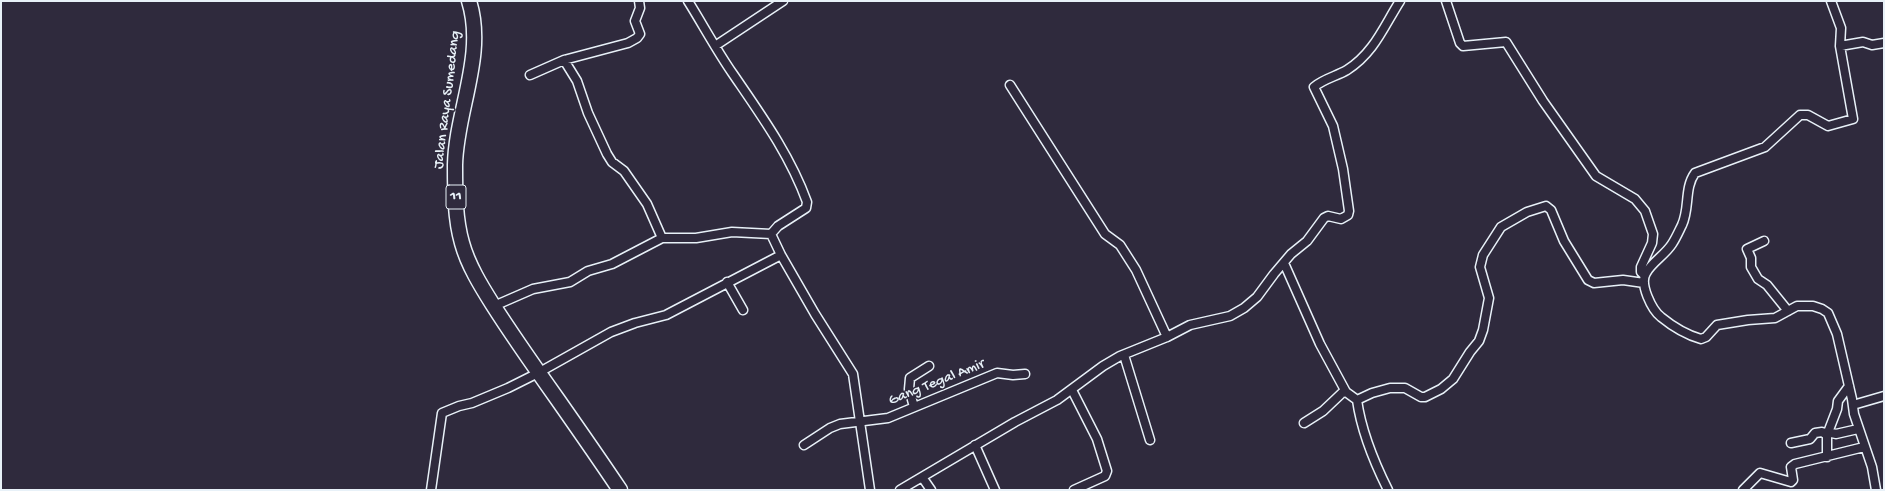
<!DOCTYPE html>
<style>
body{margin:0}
#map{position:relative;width:1885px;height:491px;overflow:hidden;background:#2f2a3d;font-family:"Gochi Hand",sans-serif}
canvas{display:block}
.frame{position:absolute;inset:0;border:2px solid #e8f1f8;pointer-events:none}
</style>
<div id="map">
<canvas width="1885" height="491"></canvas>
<div class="frame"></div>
</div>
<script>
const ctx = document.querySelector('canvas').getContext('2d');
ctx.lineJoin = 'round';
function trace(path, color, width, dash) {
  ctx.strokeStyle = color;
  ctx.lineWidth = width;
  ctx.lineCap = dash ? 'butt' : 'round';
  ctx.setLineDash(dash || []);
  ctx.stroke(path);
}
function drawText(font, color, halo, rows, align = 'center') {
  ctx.font = font + ' "Gochi Hand",sans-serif';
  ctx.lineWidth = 3;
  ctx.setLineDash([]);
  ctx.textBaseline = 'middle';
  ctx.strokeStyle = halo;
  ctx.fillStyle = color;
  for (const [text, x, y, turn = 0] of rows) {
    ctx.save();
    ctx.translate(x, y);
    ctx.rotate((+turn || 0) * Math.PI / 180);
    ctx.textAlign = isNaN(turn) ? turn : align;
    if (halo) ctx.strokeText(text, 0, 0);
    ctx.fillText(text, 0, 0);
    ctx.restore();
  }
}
const street = new Path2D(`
 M 688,1 C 703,25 717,51 733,74 C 761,115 790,155 807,202 L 806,208 L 778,226 L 771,234
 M 1446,1 L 1460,43 L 1463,46 L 1506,42 L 1543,101 L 1596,176 L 1635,199 L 1645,211 L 1653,234 L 1652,243 L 1641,267 L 1641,272 L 1644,275
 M 1831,1 L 1841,28 L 1840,46 L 1853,119 L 1828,126 L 1808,115 L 1800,115 L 1765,147 L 1695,173 C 1684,188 1690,208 1682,225 C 1679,231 1676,238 1672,244 C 1665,255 1652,262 1646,273 C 1639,284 1652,310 1661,317 C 1672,326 1687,335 1701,339 L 1706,337 L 1717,325 L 1748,320 L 1775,318 L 1797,306 L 1813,306 L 1822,309 L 1828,313 L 1837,334 L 1852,399 L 1854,414 L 1872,467 L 1876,490
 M 715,46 L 783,1
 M 1840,46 L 1863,42 L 1872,45 L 1884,43
 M 564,60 L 577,81 L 588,113 L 607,154 L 612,162 L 624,171 L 647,204 L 662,238
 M 530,75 L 564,60 L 628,43 L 637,38 L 640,34 L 635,21 L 640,8 L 639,1
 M 1010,85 L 1105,234 L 1120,245 L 1136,270 L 1167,337
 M 771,234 L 781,255 L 815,314 L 853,374 L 870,490
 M 1764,241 L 1747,249 L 1751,258 L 1751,267 L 1758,279 L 1767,285 L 1788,311
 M 1284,263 L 1320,344 L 1346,392 L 1357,400
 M 727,282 L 743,310
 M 494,306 L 533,289 L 570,282 L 588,271 L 612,264 L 662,238 L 696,238 L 732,232 L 771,234
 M 1124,355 L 1150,440
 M 1072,390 L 1097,439 L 1107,471 L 1105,476 L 1074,490
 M 1853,405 L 1884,396
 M 914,407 L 909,389 L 910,378 L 929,366
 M 1304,423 L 1323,411 L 1342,393 L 1346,392
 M 1827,432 L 1836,434 L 1858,429
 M 1827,435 L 1837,409 L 1838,401 L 1849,386
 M 1791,443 L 1810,439 L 1815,433 L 1822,432 L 1827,435 L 1827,457
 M 804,445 L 830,428 L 840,424 L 888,418 L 997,373 L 1013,375 L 1025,374
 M 975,445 L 995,490
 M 922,477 L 931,490
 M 431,490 L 442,413 L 459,406 L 472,403 L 508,388 L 538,373 L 611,332 L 635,323 L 666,315 L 781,255
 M 900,490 L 1015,422 L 1057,400 L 1103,366 L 1120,356 L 1167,337 L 1190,325 L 1230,316 L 1244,308 L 1257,297 L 1274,274 L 1291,254 L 1307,241 L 1324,218 L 1328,216 L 1341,219 L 1348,215 L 1349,211 L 1343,169 L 1333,126 L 1314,87 C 1323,79 1337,76 1347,70 C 1374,53 1384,26 1400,1
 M 1388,490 C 1375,464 1361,429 1357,400 L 1372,393 L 1390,388 L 1405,388 L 1421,397 L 1425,397 L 1441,389 L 1453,379 L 1470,352 L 1479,341 L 1483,330 L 1489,298 L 1480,267 L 1483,255 L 1501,227 L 1527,212 L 1546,206 L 1551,210 L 1564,241 L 1588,280 L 1594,283 L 1623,280 L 1644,283
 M 1743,490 L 1760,473 L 1791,482 L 1793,480 L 1791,467 L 1795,464 L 1864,447`);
const highway = new Path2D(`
 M 469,1 C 486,55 456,111 455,165 C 455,191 455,219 462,243 C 468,265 481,286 493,305 C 514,338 536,369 558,400 C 579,430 600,460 620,490`);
trace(street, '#e8f1f8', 11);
trace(highway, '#e8f1f8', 17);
trace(street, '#2f2a3d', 8);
trace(highway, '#2f2a3d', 14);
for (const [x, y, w] of [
 [456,197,20]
]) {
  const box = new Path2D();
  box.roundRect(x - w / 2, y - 12, w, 24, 3);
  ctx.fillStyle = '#2f2a3d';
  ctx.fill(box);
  trace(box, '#e8f1f8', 1);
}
drawText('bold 14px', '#e8f1f8', null, [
 ["11",456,197]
]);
drawText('15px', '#e8f1f8', '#2f2a3d', [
 ["Jalan Raya Sumedang",448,100,-83],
 ["Gang Tegal Amir",937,383,-22]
]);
</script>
